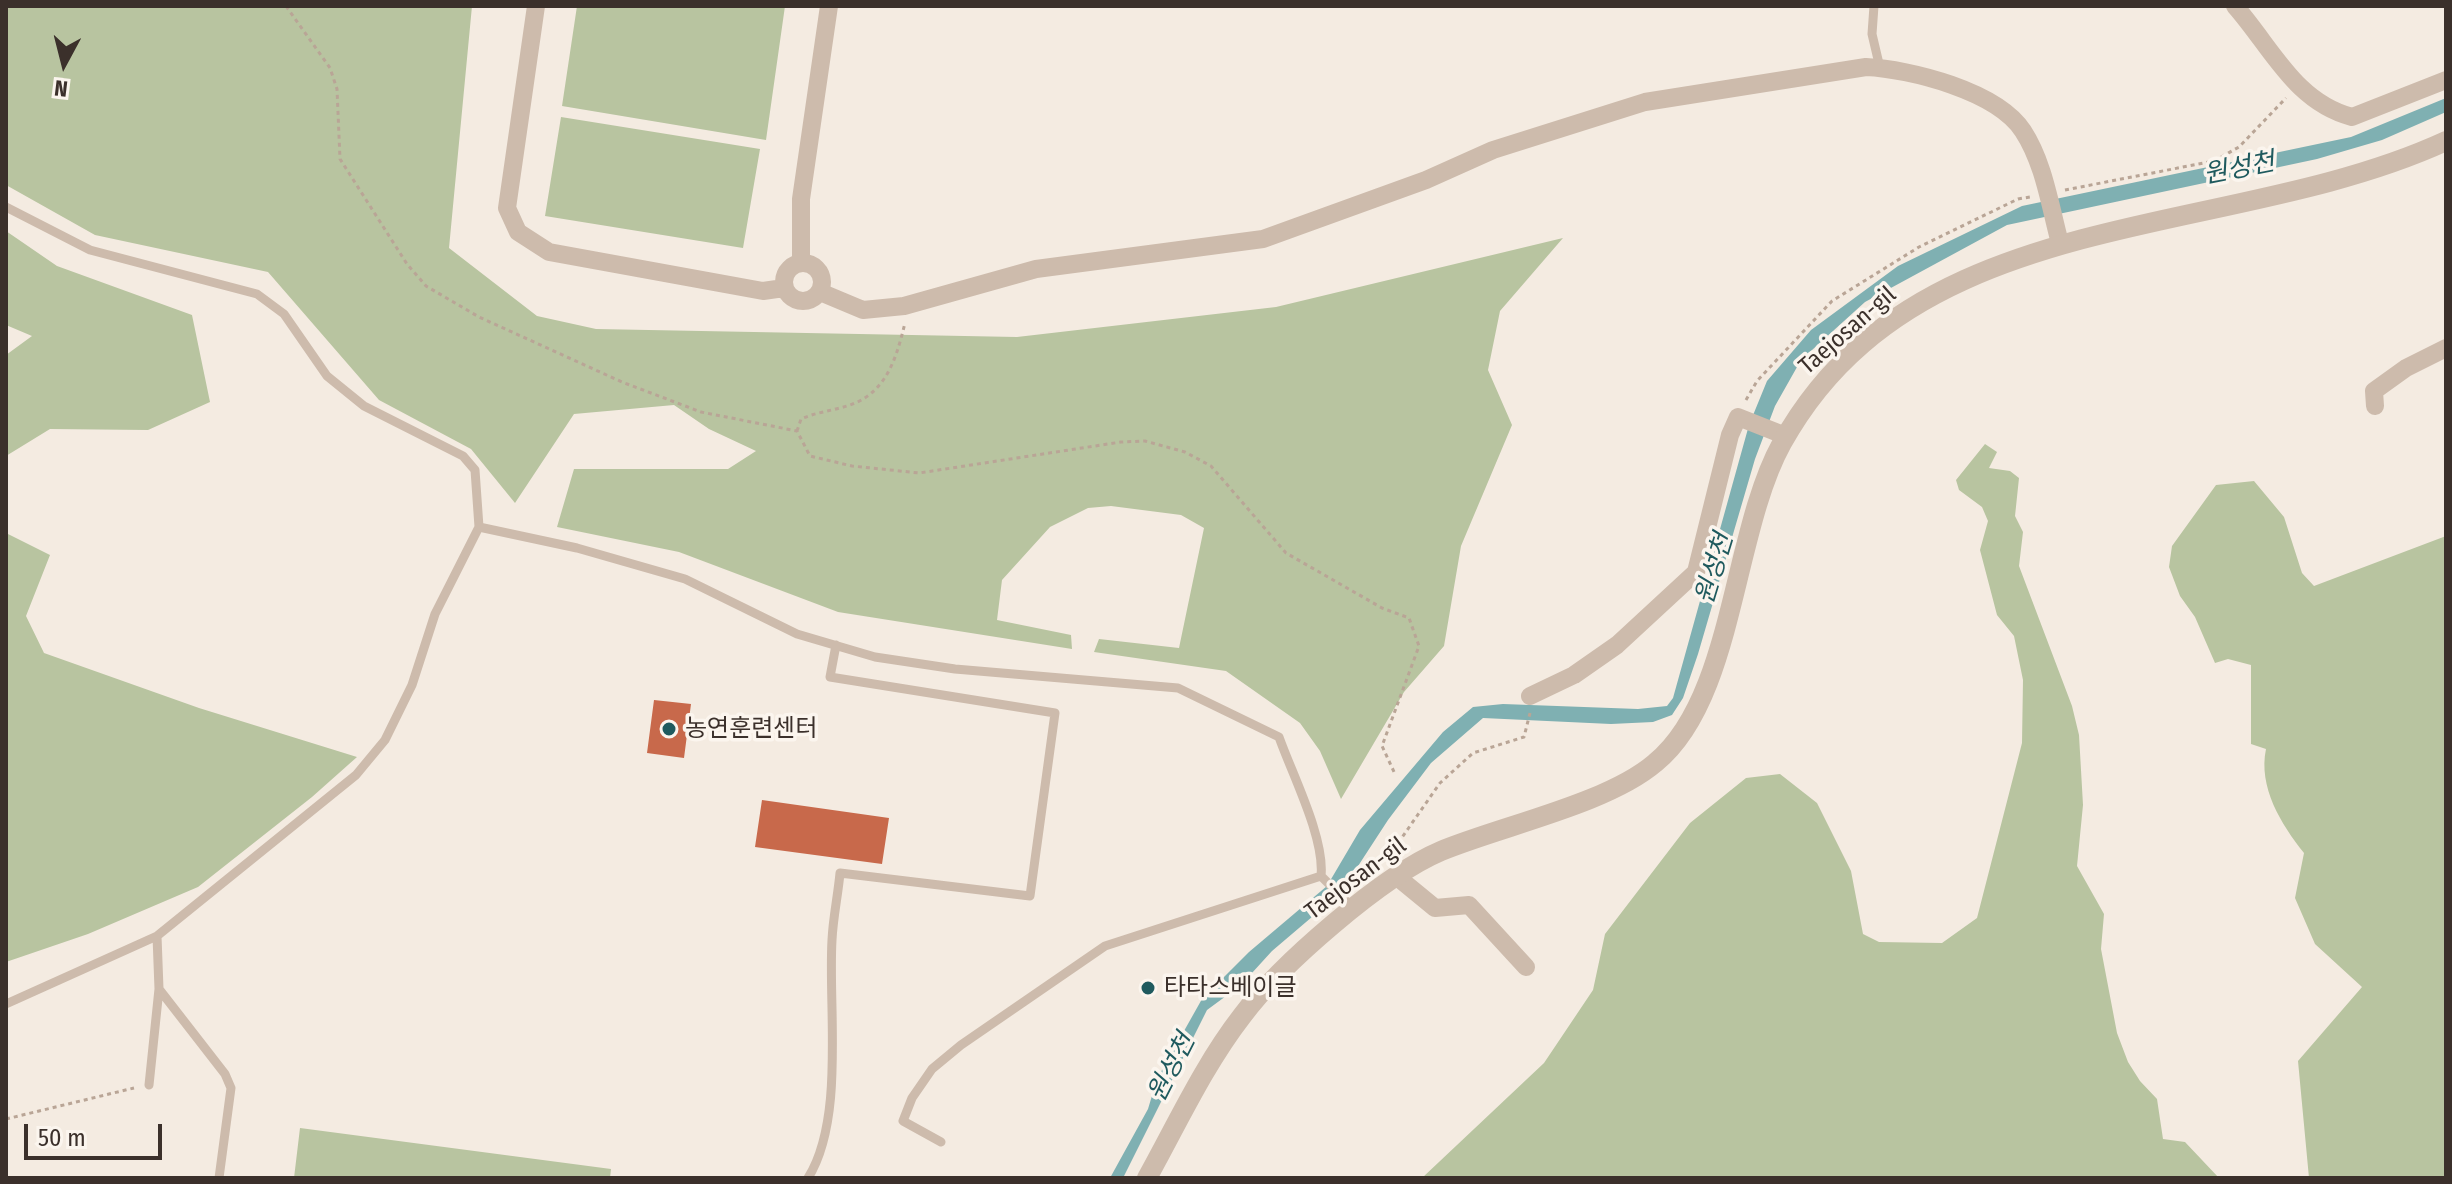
<!DOCTYPE html>
<meta charset="utf-8">
<style>
body{margin:0}
#map{position:relative;width:2452px;height:1184px;overflow:hidden;background:#f4ebe1;font-family:"Fira Sans Condensed",sans-serif}
canvas{display:block}
.frame{position:absolute;inset:0;border:8px solid #3b302b;pointer-events:none}
.north{position:absolute;left:24px;top:24px;width:80px;height:80px;-webkit-text-stroke:6px #fbf5ee;paint-order:stroke;rotate:187deg;font-size:22px;font-weight:700;line-height:32px;text-align:center;color:#3b302b}
.north::after{content:'';display:block;margin:auto;width:28px;height:36px;background:#3b302b;clip-path:polygon(50% 0,100% 100%,50% 72%,0 100%)}
.scale{position:absolute;left:24px;top:1124px;width:138px;height:36px;box-sizing:border-box;border:4px solid #3b302b;border-top:0;padding-left:10px;font-size:24px;line-height:28px;white-space:nowrap;color:#3b302b;-webkit-text-stroke:6px #fbf5ee;paint-order:stroke}
</style>
<div id="map">
<canvas width="2452" height="1184"></canvas>
<div class="frame"></div>
<div class="north">N</div>
<div class="scale">50 m</div>
</div>
<script>
const ctx = document.querySelector('canvas').getContext('2d');
ctx.lineJoin = 'round';
function fill(path, color) {
  ctx.fillStyle = color;
  ctx.fill(path, 'evenodd');
}
function trace(path, color, width, dash) {
  ctx.strokeStyle = color;
  ctx.lineWidth = width;
  ctx.lineCap = dash ? 'butt' : 'round';
  ctx.setLineDash(dash || []);
  ctx.stroke(path);
}
function drawText(font, color, halo, rows, align = 'center') {
  ctx.font = font + ' "Fira Sans Condensed","Noto Sans KR",sans-serif';
  ctx.lineWidth = 7;
  ctx.setLineDash([]);
  ctx.textBaseline = 'middle';
  ctx.strokeStyle = halo;
  ctx.fillStyle = color;
  for (const [text, x, y, turn = 0] of rows) {
    ctx.save();
    ctx.translate(x, y);
    ctx.rotate((+turn || 0) * Math.PI / 180);
    ctx.textAlign = isNaN(turn) ? turn : align;
    if (halo) ctx.strokeText(text, 0, 0);
    ctx.fillText(text, 0, 0);
    ctx.restore();
  }
}
fill(new Path2D(`
 M 6,6 L 472,6 L 449,248 L 537,316 L 596,329 L 1017,337 L 1276,307 L 1563,238 L 1500,311 L 1488,370 L 1512,425 L 1461,546 L 1444,646 L 1404,692 L 1341,799 L 1320,751 L 1300,723 L 1226,671 L 1094,652 L 1099,639 L 1179,648 L 1204,528 L 1181,515 L 1111,506 L 1088,508 L 1050,527 L 1002,580 L 997,620 L 1071,635 L 1072,649 L 838,612 L 679,552 L 557,527 L 574,469 L 728,469 L 756,451 L 709,429 L 674,405 L 574,414 L 515,503 L 471,449 L 379,400 L 268,272 L 95,235 L 6,185 Z
 M 577,6 L 785,6 L 766,140 L 562,106 Z
 M 561,117 L 760,149 L 743,248 L 545,216 Z
 M 6,231 L 57,266 L 192,315 L 210,402 L 148,430 L 50,429 L 6,456 L 6,355 L 32,336 L 6,325 Z
 M 1985,444 L 1997,452 L 1989,468 L 2010,471 L 2019,478 L 2015,516 L 2023,532 L 2019,566 L 2072,706 L 2079,735 L 2083,805 L 2077,866 L 2104,914 L 2101,949 L 2117,1033 L 2128,1062 L 2140,1081 L 2157,1099 L 2163,1139 L 2185,1142 L 2219,1178 L 1422,1178 L 1544,1063 L 1593,990 L 1605,934 L 1690,823 L 1746,778 L 1780,774 L 1817,803 L 1851,871 L 1863,934 L 1879,942 L 1942,943 L 1977,918 L 2022,743 L 2023,680 L 2014,636 L 1997,615 L 1980,550 L 1988,521 L 1982,507 L 1959,490 L 1956,480 Z
 M 2254,481 L 2284,517 L 2302,573 L 2314,586 L 2446,536 L 2446,1178 L 2309,1178 L 2298,1061 L 2362,987 L 2315,944 L 2295,898 L 2304,853 C 2281,824 2258,787 2266,749 L 2251,744 L 2251,665 L 2228,659 L 2215,663 L 2195,617 L 2180,596 L 2169,567 L 2172,546 L 2216,485 Z
 M 6,533 L 50,555 L 26,616 L 44,653 L 199,708 L 357,757 L 312,797 L 198,887 L 88,934 L 6,962 Z
 M 300,1128 L 611,1169 L 610,1178 L 294,1178 Z`), '#b8c4a0');
fill(new Path2D(`
 M 2446,98 L 2446,112 L 2382,140 L 2317,159 L 2007,225 L 1865,302 L 1801,360 L 1775,406 L 1755,459 L 1698,654 L 1683,698 L 1672,715 L 1653,722 L 1611,724 L 1483,718 L 1431,763 L 1388,820 L 1332,906 L 1319,911 L 1272,951 L 1241,985 L 1207,1010 L 1123,1178 L 1110,1178 L 1148,1109 L 1157,1079 L 1202,999 L 1249,952 L 1327,886 L 1360,830 L 1443,732 L 1473,707 L 1503,704 L 1638,709 L 1667,706 L 1673,698 L 1749,425 L 1767,381 L 1811,330 L 1898,266 L 2022,206 L 2351,137 Z`), '#7fb0b2');
fill(new Path2D(`
 M 654,700 L 691,704 L 684,758 L 647,753 Z
 M 762,800 L 889,818 L 882,864 L 755,847 Z`), '#c8694b');
trace(new Path2D(`
 M 286,6 L 330,68 L 337,89 L 340,159 L 407,264 L 426,286 L 479,317 L 622,382 L 701,412 L 797,431 L 810,456 L 852,466 L 919,473 L 1121,442 L 1145,441 L 1185,452 L 1211,466 L 1286,553 L 1382,608 L 1409,618 L 1419,646 L 1382,746 L 1395,774
 M 2065,190 L 2214,161 L 2239,147 L 2286,98
 M 1746,400 L 1757,381 L 1832,301 L 1919,247 L 2018,199 L 2030,197
 M 797,431 L 801,419 C 821,410 845,410 863,399 C 890,383 898,351 905,323
 M 1389,856 L 1440,783 L 1473,753 L 1524,737 L 1530,713
 M 6,1119 L 134,1088`), '#b9a596', 3, [4, 4]);
trace(new Path2D(`
 M 1874,6 L 1872,34 L 1880,68
 M 6,207 L 90,250 L 257,294 L 284,314 L 327,376 L 364,406 L 463,456 L 475,470 L 479,527 L 435,614 L 412,685 L 385,740 L 356,775 L 157,936 L 159,989 L 225,1074 L 231,1088 L 219,1178
 M 479,527 L 577,548 L 685,579 L 797,634 L 875,657 L 955,669 L 1178,688 L 1279,737 C 1292,774 1325,838 1321,876 L 1353,908
 M 6,1004 L 157,936
 M 149,1085 L 159,989
 M 941,1142 L 903,1121 L 912,1098 L 932,1069 L 961,1045 L 1105,946 L 1321,876
 M 808,1178 C 845,1119 828,1008 832,940 C 833,918 838,895 840,873 L 1030,896 L 1055,713 L 830,677 L 836,645`), '#cdbbac', 9);
trace(new Path2D(`
 M 536,6 L 507,208 L 518,232 L 549,252 L 763,291 L 784,288
 M 2235,6 C 2272,48 2295,102 2352,117 L 2446,80
 M784 282a19 19 0 1 1 38 0a19 19 0 1 1-38 0Z
 M 801,263 L 801,199 L 829,6
 M 820,292 L 863,310 L 904,306 L 1036,269 L 1263,239 L 1426,180 L 1493,150 L 1645,102 L 1866,67 C 1910,69 1997,91 2023,131 C 2044,163 2050,206 2060,243
 M 2375,406 L 2374,391 L 2406,368 L 2446,348
 M 1530,696 L 1574,675 L 1617,645 L 1696,572 L 1730,435 L 1738,417 L 1786,436
 M 1396,876 L 1435,908 L 1469,905 L 1526,967`), '#cdbbac', 18);
trace(new Path2D(`
 M 1147,1178 C 1177,1124 1204,1065 1242,1016 C 1280,965 1382,876 1441,851 C 1501,826 1607,804 1655,763 C 1734,699 1732,533 1782,443 C 1916,201 2227,242 2446,141`), '#cdbbac', 20);
for (const [x, y, r, color] of [
 [669,729,8,"#1f5a5e"],
 [1148,988,8,"#1f5a5e"]
]) {
  const dot = new Path2D();
  dot.arc(x, y, r, 0, 2 * Math.PI);
  ctx.fillStyle = color;
  ctx.fill(dot);
  trace(dot, '#fbf5ee', 3);
}
drawText('24px', '#3b302b', '#fbf5ee', [
 ["Taejosan-gil",1848,331,-41],
 ["Taejosan-gil",1356,879,-37]
]);
drawText('24px', '#3b302b', '#fbf5ee', [
 ["농연훈련센터",685,729],
 ["타타스베이글",1164,988]
], 'left');
drawText('italic 26px', '#1f5a5e', '#fbf5ee', [
 ["원성천",2239,169,-11],
 ["원성천",1715,569,-73],
 ["원성천",1172,1068,-63]
]);
</script>
